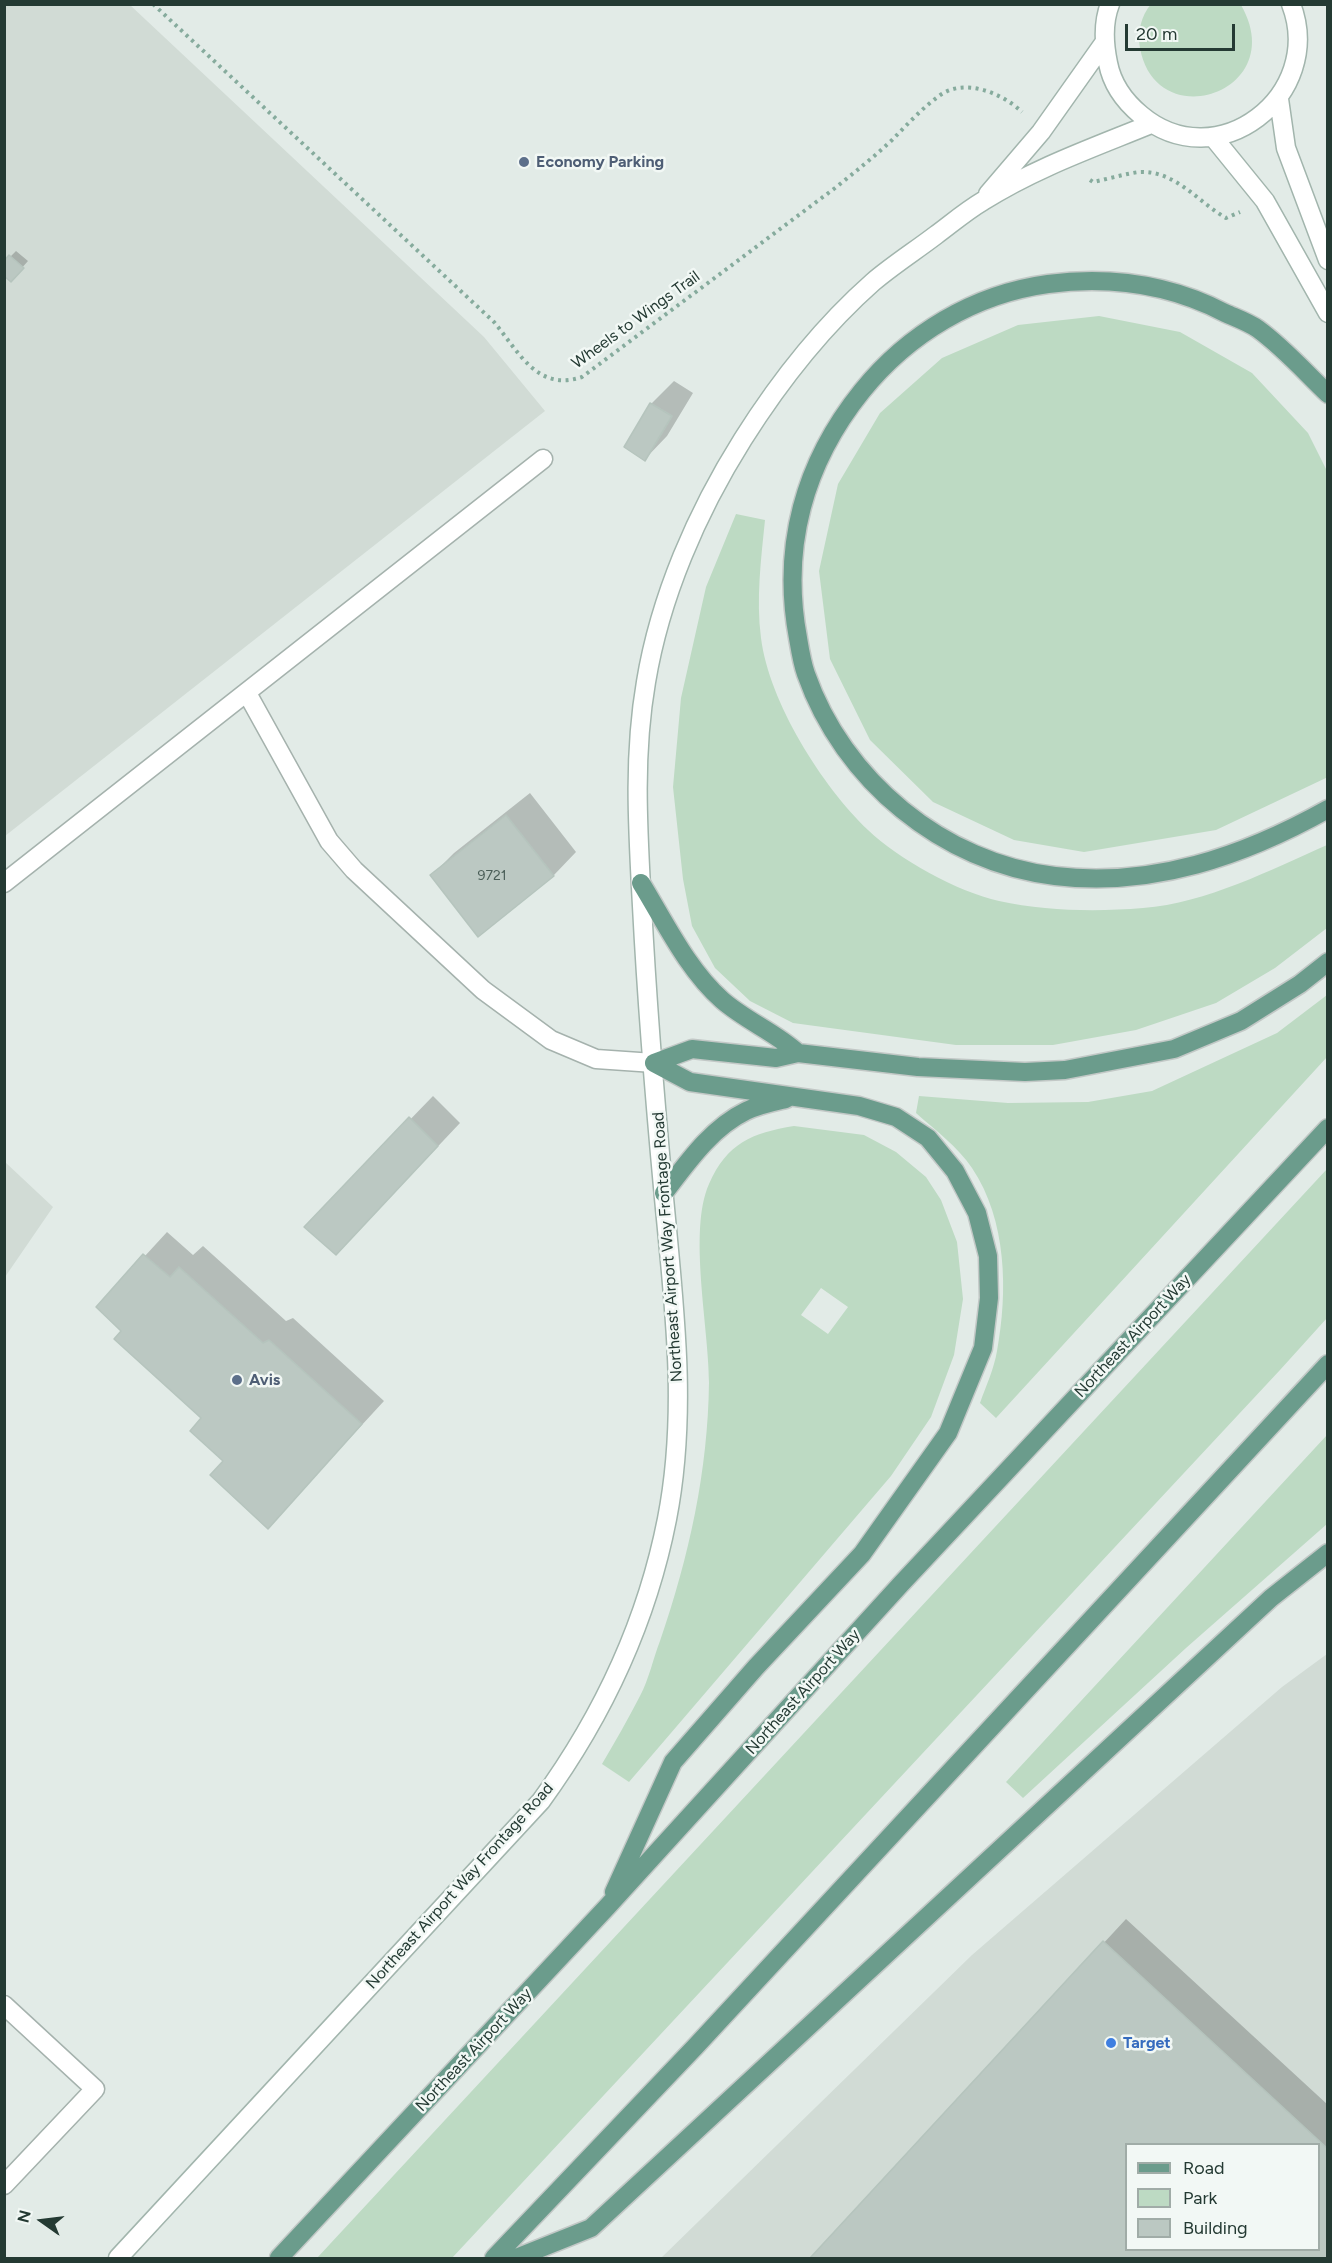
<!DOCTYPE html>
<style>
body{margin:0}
#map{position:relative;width:1332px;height:2263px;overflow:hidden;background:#e2ebe7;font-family:Figtree,sans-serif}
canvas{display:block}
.frame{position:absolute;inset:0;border:6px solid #243a33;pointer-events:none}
.legend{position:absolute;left:1125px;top:2143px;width:195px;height:108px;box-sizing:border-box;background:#f2f8f5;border:2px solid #a0aca7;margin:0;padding:8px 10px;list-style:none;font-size:18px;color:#243a33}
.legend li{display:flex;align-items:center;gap:12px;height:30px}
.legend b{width:30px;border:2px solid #a0aca7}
.north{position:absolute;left:12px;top:2191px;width:60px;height:60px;-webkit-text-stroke:4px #f2f8f5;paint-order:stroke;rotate:284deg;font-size:16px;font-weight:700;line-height:24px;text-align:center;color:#243a33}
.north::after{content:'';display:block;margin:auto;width:21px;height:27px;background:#243a33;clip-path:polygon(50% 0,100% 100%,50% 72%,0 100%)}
.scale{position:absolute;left:1125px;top:24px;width:110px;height:27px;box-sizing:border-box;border:3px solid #243a33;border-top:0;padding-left:8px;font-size:18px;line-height:21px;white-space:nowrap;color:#243a33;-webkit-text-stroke:4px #f2f8f5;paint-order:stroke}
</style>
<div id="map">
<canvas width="1332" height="2263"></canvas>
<div class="frame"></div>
<ul class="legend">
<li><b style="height:8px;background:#6b9c8c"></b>Road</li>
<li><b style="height:16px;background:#bddac3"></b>Park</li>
<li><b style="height:16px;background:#bbc8c2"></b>Building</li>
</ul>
<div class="north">N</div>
<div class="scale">20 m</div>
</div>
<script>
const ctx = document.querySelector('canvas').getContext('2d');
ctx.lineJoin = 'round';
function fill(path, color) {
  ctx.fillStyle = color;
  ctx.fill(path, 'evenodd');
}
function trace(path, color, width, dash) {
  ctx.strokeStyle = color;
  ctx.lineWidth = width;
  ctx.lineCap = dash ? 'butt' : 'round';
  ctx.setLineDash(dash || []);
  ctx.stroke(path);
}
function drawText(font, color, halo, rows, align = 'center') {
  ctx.font = font + ' Figtree,sans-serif';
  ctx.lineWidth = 5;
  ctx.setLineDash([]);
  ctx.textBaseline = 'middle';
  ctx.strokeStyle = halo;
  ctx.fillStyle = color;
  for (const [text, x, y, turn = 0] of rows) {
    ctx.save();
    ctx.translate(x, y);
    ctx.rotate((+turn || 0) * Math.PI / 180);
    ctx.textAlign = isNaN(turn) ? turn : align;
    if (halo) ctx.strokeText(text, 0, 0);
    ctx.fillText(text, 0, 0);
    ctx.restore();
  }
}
fill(new Path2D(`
 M 5,5 L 130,5 L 484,337 L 545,411 L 5,836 Z
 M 5,1162 L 53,1207 L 5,1277 Z
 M 1327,1654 L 1327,2258 L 661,2258 L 972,1955 L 1282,1687 ZM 1126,2144 L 1318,2144 L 1318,2250 L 1126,2250 Z`), '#d1dbd5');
fill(new Path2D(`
 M 1151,4 L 1241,5 C 1291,92 1156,137 1140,48 C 1137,33 1141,16 1151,4 Z
 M 1099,316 L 1180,332 L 1252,373 L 1308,433 L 1327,471 L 1328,777 L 1216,830 L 1084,852 L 1014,840 L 933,802 L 870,740 L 830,659 L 819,571 L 838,484 L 880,413 L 942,358 L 1018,325 Z
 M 736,514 L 765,520 C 761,559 756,599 761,638 C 769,702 822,786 868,830 C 898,859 958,892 999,901 C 1045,911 1096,912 1143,908 C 1207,903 1270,870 1327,845 L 1327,928 L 1275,968 L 1216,1003 L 1136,1030 L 1053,1045 L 956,1045 L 793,1023 L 750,1001 L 715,968 L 692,926 L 683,879 L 673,787 L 681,698 L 706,587 Z
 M 1327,995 L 1327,1057 L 996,1418 L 980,1403 C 986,1386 994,1369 997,1351 C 1008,1292 1007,1220 972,1168 C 958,1147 935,1130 916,1113 L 919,1096 L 1008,1103 L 1088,1102 L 1152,1091 L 1277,1033 Z
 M 794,1126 L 864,1135 L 896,1152 L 926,1177 L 941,1200 L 957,1242 L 963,1299 L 954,1355 L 931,1417 L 891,1476 L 629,1782 L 602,1764 C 615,1742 628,1719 640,1696 C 649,1679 653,1659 660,1641 C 689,1557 708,1471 709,1382 C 709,1328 688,1231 709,1184 C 727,1143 752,1133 794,1126 ZM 821,1288 L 848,1307 L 828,1334 L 801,1315 Z
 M 1327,1169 L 1327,1318 L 1280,1370 L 452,2258 L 317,2258 Z
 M 1327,1435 L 1327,1524 L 1186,1648 L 1023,1798 L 1006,1782 Z`), '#bddac3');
fill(new Path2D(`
 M 16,251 L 28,261 L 11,280 L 4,263 Z
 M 674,381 L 693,393 L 667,436 L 645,459 L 651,404 Z
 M 530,793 L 576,852 L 554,875 L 478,935 L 432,875 L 454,853 Z
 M 433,1096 L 460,1123 L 359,1230 L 306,1227 Z
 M 167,1232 L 193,1255 L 203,1246 L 286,1321 L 293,1318 L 384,1401 L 268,1527 L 203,1418 L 123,1330 L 98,1307 Z
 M 1126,1919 L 1328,2105 L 1328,2258 L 812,2258 ZM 1126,2144 L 1318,2144 L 1318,2250 L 1126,2250 Z`), '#0003');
const building = new Path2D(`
 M 9,255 L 24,268 L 11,282 L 4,276 L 4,261 Z
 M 650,403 L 672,416 L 645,461 L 624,447 Z
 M 506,815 L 554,876 L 478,937 L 430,875 Z
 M 409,1117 L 438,1146 L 336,1255 L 304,1227 Z
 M 143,1254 L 170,1277 L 179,1267 L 263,1343 L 269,1340 L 362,1424 L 268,1529 L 210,1475 L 223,1461 L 190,1431 L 201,1418 L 114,1339 L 121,1331 L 96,1307 Z
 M 1103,1941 L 1328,2149 L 1328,2258 L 810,2258 ZM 1126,2144 L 1318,2144 L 1318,2250 L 1126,2250 Z`);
fill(building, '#bbc8c2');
trace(building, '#b5c4bd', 1.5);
const lane = new Path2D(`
 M 247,693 L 329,841 L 354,870 L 483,990 L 551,1040 L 596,1059 L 654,1063
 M 4,883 L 543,459
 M 4,2005 L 95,2089 L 4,2185`);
const secondary = new Path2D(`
 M 1110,4 C 1103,22 1104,44 1108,63 C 1112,84 1124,101 1141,115 C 1217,179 1326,95 1291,4
 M 1279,99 L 1286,148 L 1328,260
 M 1213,137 L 1265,201 L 1328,313
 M 988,194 L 1041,132 L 1104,43
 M 118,2258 L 541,1801 C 602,1717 647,1621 667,1519 C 688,1412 674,1305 664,1198 C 655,1101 647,1003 642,906 C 638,831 633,757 646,682 C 660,597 697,512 743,439 C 779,382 822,327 873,282 C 893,265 915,251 936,235 C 951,224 966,211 983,201 C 1035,168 1095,147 1151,124`);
const primary = new Path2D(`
 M 1328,394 C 1305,372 1284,348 1258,329 C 1248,322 1236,318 1225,313 C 1169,284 1110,276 1048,284 C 974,294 908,334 862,391 C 804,463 781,547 798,638 C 800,650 802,663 806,674 C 843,780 943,863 1055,876 C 1152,888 1244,856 1328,809
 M 641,883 C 665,922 687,969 722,1000 C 746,1021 775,1032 798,1053
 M 654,1063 L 692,1049 L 776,1058 L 798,1053 L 918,1067 L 1025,1072 L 1065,1070 L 1174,1049 L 1241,1021 L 1300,984 L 1328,962
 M 664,1193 C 687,1163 711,1128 746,1111 C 758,1105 773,1102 786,1099
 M 614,1892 L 673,1762 L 756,1667 L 862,1554 L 948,1433 L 983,1348 L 989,1298 L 988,1256 L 977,1213 L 955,1171 L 928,1138 L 896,1117 L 859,1106 L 690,1082 L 654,1063
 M 279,2258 L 607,1907 L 901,1584 L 1328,1128
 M 494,2258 L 695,2047 L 1328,1364
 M 516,2258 L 591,2228 L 1271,1598 L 1328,1553`);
trace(lane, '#a5b2ad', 21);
trace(secondary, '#a2b5ad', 21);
trace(primary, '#c2c8c6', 21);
trace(new Path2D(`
 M 153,4 L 494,322 C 519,352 537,392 582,377 L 835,188 C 855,172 874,157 892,140 C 907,125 922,108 939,96 C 964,77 1002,93 1022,112
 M 1090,180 L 1093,182 C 1108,179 1124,174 1139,172 C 1175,170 1198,202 1226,218 L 1240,212`), '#86ab9d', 4, [3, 4.5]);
trace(lane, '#fff', 18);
trace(secondary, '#fff', 18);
trace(primary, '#6b9c8c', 18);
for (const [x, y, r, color] of [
 [524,162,6,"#5c6f8a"],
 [237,1380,6,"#5c6f8a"],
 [1111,2043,6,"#3f7fe0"]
]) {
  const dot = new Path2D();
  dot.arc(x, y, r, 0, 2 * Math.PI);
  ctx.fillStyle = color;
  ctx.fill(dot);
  trace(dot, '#f2f8f5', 2);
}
drawText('14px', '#4a5e57', null, [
 ["9721",492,876]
]);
drawText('bold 16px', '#4e5e75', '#f2f8f5', [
 ["Economy Parking",536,162],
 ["Avis",249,1380]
], 'left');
drawText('16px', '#243a33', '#f2f8f5', [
 ["Wheels to Wings Trail",636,320,-36],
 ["Northeast Airport Way Frontage Road",668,1247,-94],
 ["Northeast Airport Way",1133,1336,-47],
 ["Northeast Airport Way",803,1692,-48],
 ["Northeast Airport Way Frontage Road",460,1886,-48],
 ["Northeast Airport Way",474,2050,-47]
]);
drawText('bold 16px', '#366cbe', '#f2f8f5', [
 ["Target",1123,2043]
], 'left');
</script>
